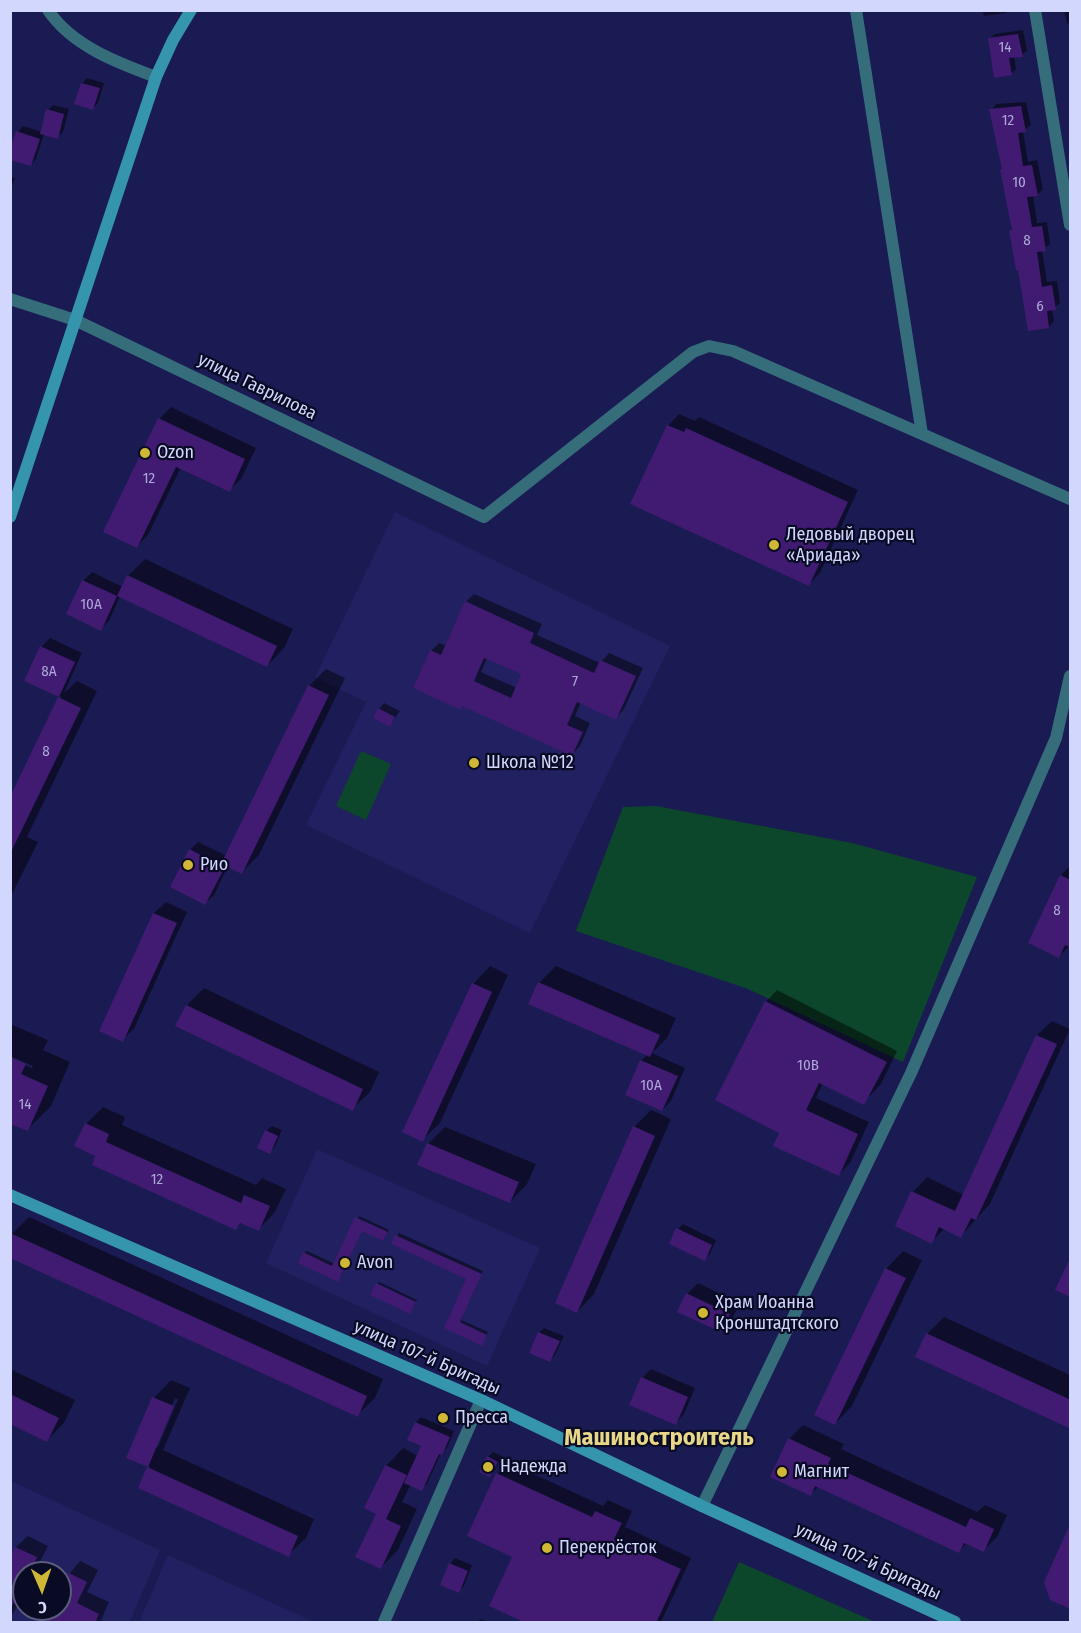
<!DOCTYPE html>
<meta charset="utf-8">
<style>
body{margin:0}
#map{position:relative;width:1081px;height:1633px;overflow:hidden;background:#1b1b53;font-family:"Fira Sans Condensed",sans-serif}
canvas{display:block}
.frame{position:absolute;inset:0;border:12px solid #d2d8fd;pointer-events:none}
.north{position:absolute;left:12px;top:1561px;width:60px;height:60px;box-sizing:border-box;background:#090a23;border:2px solid #595c7a;border-radius:50%;rotate:178deg;font-size:16px;font-weight:700;line-height:24px;text-align:center;color:#d2d8fd}
.north::after{content:'';display:block;margin:auto;width:21px;height:27px;background:#d1b736;clip-path:polygon(50% 0,100% 100%,50% 72%,0 100%)}
</style>
<div id="map">
<canvas width="1081" height="1633"></canvas>
<div class="frame"></div>
<div class="north">С</div>
</div>
<script>
const ctx = document.querySelector('canvas').getContext('2d');
ctx.lineJoin = 'round';
function fill(path, color) {
  ctx.fillStyle = color;
  ctx.fill(path, 'evenodd');
}
function trace(path, color, width, dash) {
  ctx.strokeStyle = color;
  ctx.lineWidth = width;
  ctx.lineCap = dash ? 'butt' : 'round';
  ctx.setLineDash(dash || []);
  ctx.stroke(path);
}
function drawText(font, color, halo, rows, align = 'center') {
  ctx.font = font + ' "Fira Sans Condensed",sans-serif';
  ctx.lineWidth = 4.5;
  ctx.setLineDash([]);
  ctx.textBaseline = 'middle';
  ctx.strokeStyle = halo;
  ctx.fillStyle = color;
  for (const [text, x, y, turn = 0] of rows) {
    ctx.save();
    ctx.translate(x, y);
    ctx.rotate((+turn || 0) * Math.PI / 180);
    ctx.textAlign = isNaN(turn) ? turn : align;
    if (halo) ctx.strokeText(text, 0, 0);
    ctx.fillText(text, 0, 0);
    ctx.restore();
  }
}
fill(new Path2D(`
 M 395,512 L 670,646 L 530,933 L 306,825 L 366,702 L 315,677 Z
 M 317,1149 L 540,1248 L 487,1366 L 266,1263 Z
 M 11,1481 L 160,1550 L 130,1622 L 11,1622 ZM 24,1573 L 60,1573 L 60,1609 L 24,1609 Z
 M 168,1555 L 314,1622 L 139,1622 Z`), '#212060');
fill(new Path2D(`
 M 361,751 L 391,764 L 366,820 L 336,806 Z
 M 656,806 L 852,843 L 977,877 L 903,1062 L 748,989 L 576,931 L 623,807 Z
 M 739,1562 L 875,1622 L 712,1622 Z`), '#0c472c');
fill(new Path2D(`
 M 982,10 L 1008,10 L 1006,13 L 984,16 Z
 M 1064,10 L 1070,10 L 1070,23 L 1067,24 Z
 M 1023,30 L 1027,50 L 1022,55 L 1014,56 L 1016,69 L 1011,74 L 989,39 L 995,34 Z
 M 87,78 L 104,83 L 98,103 L 93,108 L 82,84 Z
 M 1026,102 L 1031,125 L 1023,131 L 1028,162 L 1037,160 L 1043,189 L 1037,195 L 1033,195 L 1037,223 L 1047,222 L 1050,244 L 1042,250 L 1047,282 L 1057,281 L 1060,303 L 1052,309 L 1054,321 L 1049,327 L 1019,268 L 1010,231 L 1013,228 L 1003,168 L 991,110 L 996,104 Z
 M 53,105 L 69,109 L 63,132 L 57,137 L 44,134 L 36,159 L 31,165 L 18,132 L 23,126 L 42,132 L 48,110 Z
 M 10,177 L 15,178 L 10,191 Z
 M 171,407 L 256,448 L 241,479 L 229,490 L 181,467 L 148,535 L 137,546 L 105,531 L 159,419 Z
 M 679,414 L 695,421 L 699,417 L 858,490 L 820,573 L 809,584 L 668,426 Z
 M 145,559 L 293,629 L 284,648 L 267,666 L 120,596 L 109,621 L 100,629 L 68,614 L 83,581 L 92,572 L 123,587 L 128,576 Z
 M 474,594 L 542,624 L 537,635 L 600,663 L 609,653 L 643,668 L 624,709 L 616,718 L 581,702 L 575,716 L 590,723 L 580,746 L 572,754 L 463,705 L 460,708 L 431,651 L 439,643 L 447,646 L 466,602 ZM 487,658 L 523,674 L 517,688 L 481,672 Z
 M 50,638 L 82,653 L 64,693 L 77,681 L 97,691 L 27,837 L 38,842 L 10,898 L 10,800 L 61,697 L 26,681 L 41,647 Z
 M 326,669 L 345,678 L 259,855 L 242,872 L 228,866 L 214,895 L 205,903 L 190,850 L 198,842 L 227,856 L 309,686 Z
 M 384,703 L 400,711 L 390,725 L 379,709 Z
 M 1070,866 L 1070,946 L 1059,956 L 1030,942 L 1061,875 Z
 M 166,902 L 187,912 L 134,1029 L 122,1040 L 101,1030 L 154,913 Z
 M 490,966 L 508,975 L 440,1123 L 422,1140 L 473,984 Z
 M 556,966 L 676,1018 L 667,1038 L 652,1053 L 685,1068 L 671,1101 L 662,1110 L 641,1061 L 648,1054 L 539,983 Z
 M 204,988 L 379,1072 L 370,1092 L 352,1109 L 187,1005 Z
 M 777,990 L 897,1051 L 881,1084 L 863,1103 L 823,1083 L 816,1098 L 869,1122 L 850,1163 L 839,1174 L 781,1132 L 766,1002 Z
 M 1052,1021 L 1070,1029 L 990,1204 L 961,1236 L 945,1228 L 931,1242 L 897,1226 L 913,1192 L 927,1177 L 964,1195 L 1037,1035 Z
 M 10,1024 L 48,1040 L 43,1050 L 70,1062 L 51,1106 L 28,1129 L 10,1059 L 32,1068 L 33,1066 L 10,1056 Z
 M 103,1107 L 125,1117 L 122,1125 L 256,1185 L 262,1178 L 286,1189 L 275,1212 L 258,1230 L 242,1222 L 236,1228 L 97,1155 L 86,1124 Z
 M 651,1110 L 671,1119 L 594,1294 L 577,1312 L 634,1127 Z
 M 272,1126 L 282,1130 L 275,1147 L 269,1152 L 266,1131 Z
 M 445,1127 L 536,1164 L 527,1184 L 510,1202 L 428,1144 Z
 M 359,1216 L 389,1230 L 383,1240 L 362,1230 L 340,1278 L 304,1253 L 307,1251 L 335,1264 Z
 M 29,1217 L 383,1379 L 375,1398 L 357,1415 L 12,1234 Z
 M 683,1224 L 716,1240 L 710,1254 L 704,1259 L 678,1229 Z
 M 399,1233 L 483,1271 L 461,1320 L 488,1332 L 482,1344 L 446,1327 L 468,1278 L 393,1244 Z
 M 903,1251 L 922,1260 L 852,1406 L 835,1424 L 816,1414 L 886,1269 Z
 M 379,1282 L 417,1300 L 412,1310 L 410,1313 L 377,1284 Z
 M 698,1283 L 740,1303 L 732,1319 L 721,1330 L 687,1294 Z
 M 944,1317 L 1070,1375 L 1070,1428 L 927,1334 Z
 M 544,1328 L 564,1336 L 555,1355 L 550,1360 L 539,1333 Z
 M 10,1369 L 75,1400 L 64,1423 L 47,1440 L 10,1422 Z
 M 651,1369 L 695,1388 L 684,1414 L 676,1423 L 631,1404 L 642,1378 Z
 M 171,1380 L 190,1388 L 163,1450 L 314,1519 L 306,1538 L 288,1555 L 149,1468 L 150,1467 L 128,1457 L 154,1398 ZM 175,1398 L 178,1399 L 158,1447 L 155,1447 Z
 M 421,1417 L 454,1431 L 447,1448 L 441,1453 L 427,1484 L 421,1489 L 411,1484 L 402,1502 L 417,1509 L 398,1550 L 381,1567 L 378,1513 L 386,1466 L 403,1448 L 418,1456 L 423,1445 L 416,1422 Z
 M 803,1425 L 844,1444 L 841,1449 L 977,1512 L 985,1505 L 1007,1515 L 997,1537 L 983,1551 L 967,1543 L 959,1551 L 819,1486 L 811,1494 L 789,1439 Z
 M 493,1452 L 502,1456 L 495,1470 L 490,1475 L 488,1457 Z
 M 508,1462 L 603,1506 L 608,1500 L 632,1511 L 625,1527 L 691,1558 L 661,1622 L 530,1622 L 514,1556 L 497,1474 Z
 M 28,1536 L 48,1546 L 38,1565 L 55,1573 L 24,1573 L 24,1595 L 10,1618 L 10,1558 L 16,1547 Z
 M 455,1558 L 472,1565 L 464,1586 L 458,1591 L 450,1564 Z
 M 80,1561 L 98,1570 L 87,1592 L 109,1602 L 101,1620 L 107,1622 L 42,1622 L 49,1609 L 60,1609 L 60,1575 L 66,1578 Z
 M 481,1619 L 490,1622 L 477,1622 Z`), '#0007');
fill(new Path2D(`
 M 1018,34 L 1023,57 L 1009,58 L 1012,75 L 994,78 L 988,38 Z
 M 81,83 L 100,88 L 93,110 L 74,104 Z
 M 1021,106 L 1026,132 L 1018,133 L 1023,166 L 1032,165 L 1038,196 L 1027,197 L 1032,227 L 1042,226 L 1046,251 L 1037,252 L 1042,287 L 1052,285 L 1056,310 L 1047,311 L 1049,328 L 1028,331 L 1018,270 L 1016,270 L 1009,230 L 1012,230 L 1000,169 L 1002,169 L 989,109 Z
 M 46,109 L 64,114 L 58,139 L 40,134 Z
 M 16,131 L 40,139 L 31,166 L 10,160 L 10,149 Z
 M 158,418 L 245,459 L 230,492 L 176,467 L 137,548 L 103,532 Z
 M 667,425 L 684,432 L 686,428 L 848,502 L 809,586 L 630,504 Z
 M 127,575 L 277,646 L 267,667 L 117,596 Z
 M 82,580 L 117,596 L 101,631 L 66,614 Z
 M 465,601 L 534,633 L 530,643 L 594,673 L 600,660 L 636,676 L 616,720 L 577,702 L 567,725 L 583,732 L 572,756 L 462,706 L 461,710 L 413,688 L 430,650 L 441,655 ZM 484,658 L 521,674 L 511,698 L 474,681 Z
 M 40,646 L 75,662 L 59,697 L 24,681 Z
 M 308,685 L 329,695 L 242,874 L 221,864 Z
 M 58,697 L 81,708 L 10,854 L 10,797 Z
 M 378,708 L 395,717 L 390,727 L 373,718 Z
 M 189,849 L 225,867 L 205,905 L 170,887 Z
 M 1060,875 L 1071,880 L 1071,948 L 1065,945 L 1059,958 L 1028,943 Z
 M 153,913 L 177,923 L 123,1042 L 99,1031 Z
 M 538,982 L 660,1035 L 650,1057 L 528,1004 Z
 M 472,983 L 492,992 L 423,1142 L 402,1132 Z
 M 765,1001 L 887,1062 L 864,1105 L 819,1083 L 806,1110 L 858,1134 L 839,1176 L 773,1146 L 779,1133 L 715,1100 Z
 M 186,1005 L 363,1089 L 353,1111 L 175,1026 Z
 M 1036,1035 L 1057,1044 L 976,1220 L 971,1218 L 961,1238 L 939,1227 L 932,1244 L 895,1226 L 911,1191 L 955,1211 Z
 M 10,1057 L 26,1064 L 21,1074 L 48,1086 L 28,1131 L 10,1124 Z
 M 640,1060 L 678,1076 L 662,1111 L 625,1095 Z
 M 85,1123 L 109,1134 L 106,1142 L 241,1203 L 244,1195 L 270,1206 L 259,1231 L 240,1223 L 236,1230 L 92,1165 L 95,1156 L 74,1146 Z
 M 633,1126 L 655,1136 L 577,1313 L 555,1303 Z
 M 265,1130 L 278,1136 L 270,1154 L 257,1148 Z
 M 427,1143 L 519,1182 L 510,1203 L 417,1165 Z
 M 355,1217 L 388,1232 L 383,1241 L 362,1231 L 338,1282 L 298,1263 L 303,1252 L 332,1266 Z
 M 676,1228 L 712,1245 L 705,1261 L 669,1244 Z
 M 10,1233 L 367,1396 L 358,1417 L 10,1258 Z
 M 395,1235 L 482,1274 L 460,1322 L 487,1335 L 482,1346 L 444,1328 L 466,1279 L 391,1244 Z
 M 1071,1256 L 1071,1297 L 1055,1290 Z
 M 885,1268 L 906,1278 L 835,1425 L 814,1415 Z
 M 376,1283 L 416,1302 L 410,1314 L 370,1295 Z
 M 686,1293 L 730,1314 L 721,1332 L 677,1312 Z
 M 538,1332 L 560,1341 L 550,1362 L 529,1353 Z
 M 926,1333 L 1071,1400 L 1071,1429 L 915,1357 Z
 M 641,1377 L 688,1397 L 676,1425 L 629,1405 Z
 M 10,1394 L 59,1418 L 47,1442 L 10,1424 Z
 M 152,1397 L 174,1406 L 148,1467 L 126,1458 Z
 M 415,1422 L 450,1437 L 442,1455 L 439,1454 L 422,1491 L 404,1483 L 421,1446 L 407,1440 Z
 M 788,1438 L 831,1458 L 828,1464 L 966,1527 L 970,1518 L 994,1529 L 984,1552 L 964,1543 L 959,1553 L 815,1486 L 811,1496 L 770,1477 Z
 M 487,1456 L 498,1462 L 490,1477 L 479,1472 Z
 M 385,1465 L 407,1475 L 386,1519 L 401,1526 L 381,1569 L 355,1557 L 376,1514 L 364,1508 Z
 M 147,1467 L 298,1536 L 289,1557 L 138,1488 Z
 M 496,1473 L 592,1517 L 595,1511 L 622,1523 L 614,1539 L 681,1569 L 656,1623 L 526,1623 L 489,1606 L 512,1557 L 467,1536 Z
 M 1071,1522 L 1071,1609 L 1050,1600 L 1044,1582 Z
 M 15,1547 L 37,1557 L 30,1573 L 24,1573 L 24,1597 L 18,1594 L 10,1610 L 10,1556 Z
 M 449,1563 L 468,1571 L 459,1593 L 440,1585 Z
 M 67,1572 L 87,1582 L 77,1603 L 99,1614 L 95,1623 L 41,1623 L 47,1609 L 60,1609 L 60,1587 Z`), '#401b71');
trace(new Path2D(`
 M 48,10 C 72,46 118,63 156,77
 M 856,10 L 922,434
 M 1035,10 L 1070,225
 M 10,299 L 75,320 L 484,517 L 693,352 L 709,346 L 733,351 L 1070,499
 M 702,1506 L 911,1073 L 1056,738 L 1070,676
 M 384,1622 L 481,1400`), '#366d7b', 12);
trace(new Path2D(`
 M 10,517 L 156,77 L 173,40 L 191,10
 M 10,1195 L 481,1400 L 702,1506 L 955,1622`), '#3595ad', 12);
for (const [x, y, r, color] of [
 [145,453,6,"#d1b736"],
 [774,545,6,"#d1b736"],
 [474,763,6,"#d1b736"],
 [188,865,6,"#d1b736"],
 [345,1263,6,"#d1b736"],
 [703,1313,6,"#d1b736"],
 [443,1418,6,"#d1b736"],
 [488,1467,6,"#d1b736"],
 [782,1472,6,"#d1b736"],
 [547,1548,6,"#d1b736"]
]) {
  const dot = new Path2D();
  dot.arc(x, y, r, 0, 2 * Math.PI);
  ctx.fillStyle = color;
  ctx.fill(dot);
  trace(dot, '#090a23', 2);
}
drawText('15px', '#aea9da', null, [
 ["14",1005,48],
 ["12",1008,121],
 ["10",1019,183],
 ["8",1027,241],
 ["6",1040,307],
 ["12",149,479],
 ["10А",91,605],
 ["8А",49,672],
 ["7",575,682],
 ["8",46,752],
 ["8",1057,911],
 ["10В",808,1066],
 ["10А",651,1086],
 ["14",25,1105],
 ["12",157,1180]
]);
drawText('18px', '#d2d8fd', '#090a23', [
 ["улица Гаврилова",257,387,26],
 ["улица 107-й Бригады",427,1358,24],
 ["улица 107-й Бригады",868,1562,25]
]);
drawText('18px', '#d2d8fd', '#090a23', [
 ["Ozon",157,453],
 ["Ледовый дворец",786,535],
 ["«Ариада»",786,556],
 ["Школа №12",486,763],
 ["Рио",200,865],
 ["Avon",357,1263],
 ["Храм Иоанна",715,1303],
 ["Кронштадтского",715,1324],
 ["Пресса",455,1418],
 ["Надежда",500,1467],
 ["Магнит",794,1472],
 ["Перекрёсток",559,1548]
], 'left');
drawText('bold 24px', '#e8d789', '#090a23', [
 ["Машиностроитель",659,1438]
]);
</script>
